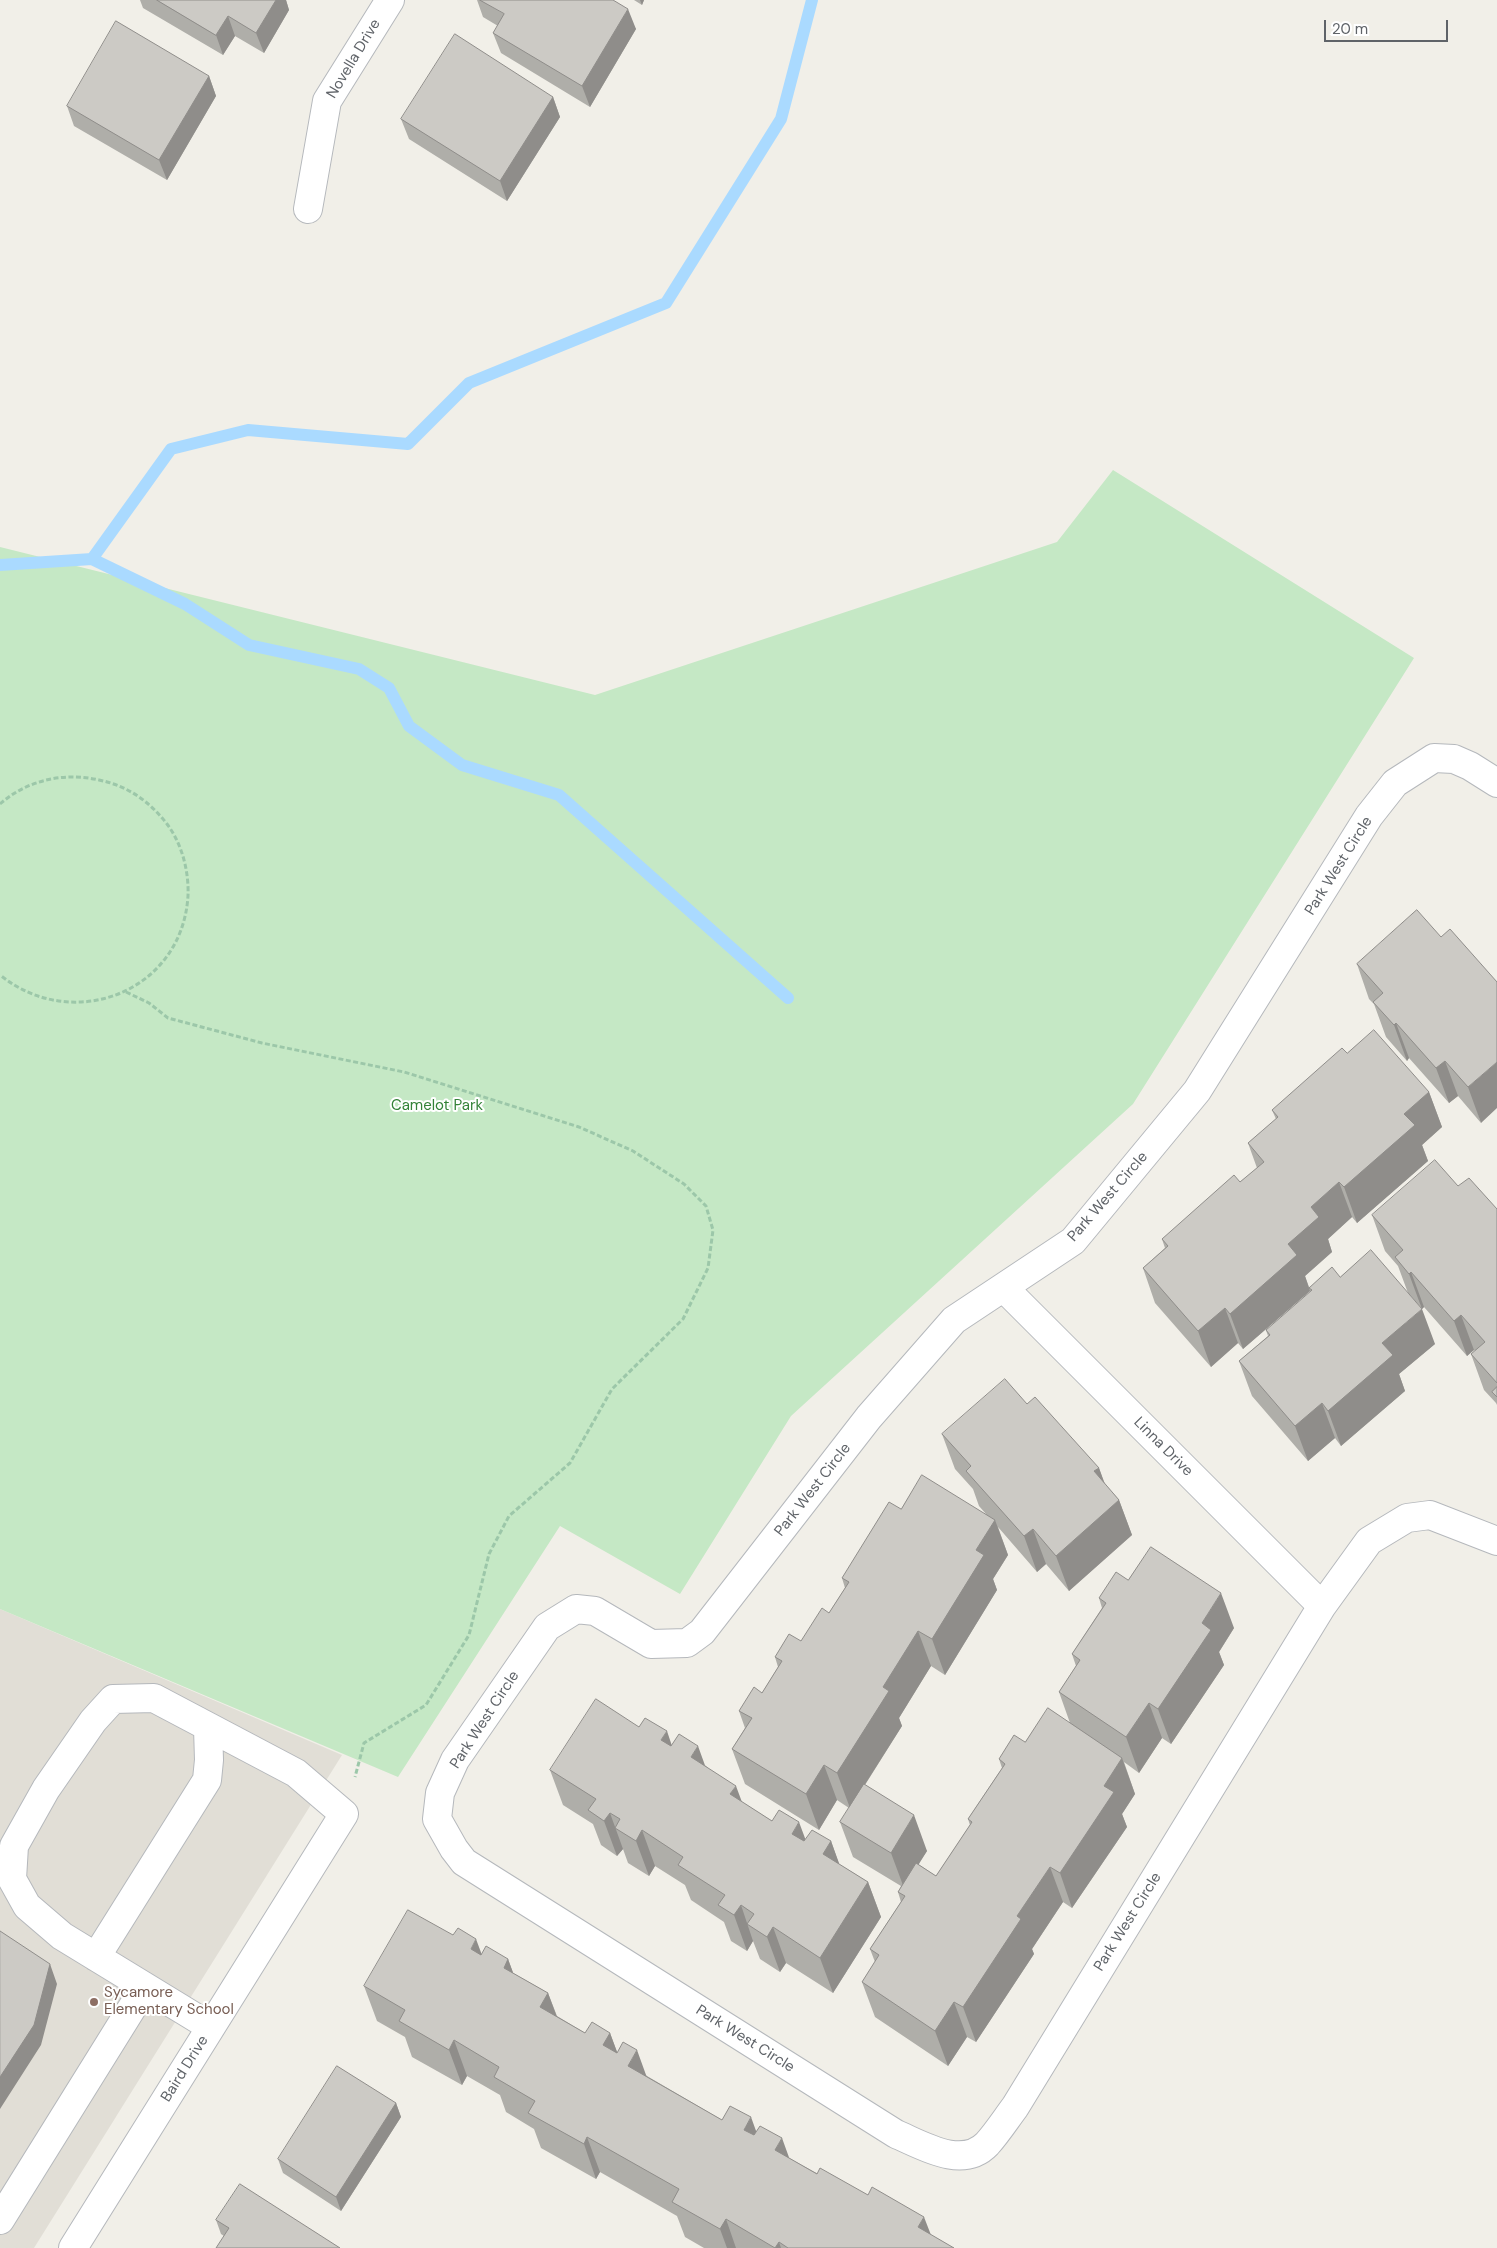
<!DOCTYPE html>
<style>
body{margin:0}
#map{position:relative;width:1497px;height:2248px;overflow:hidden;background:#f1efe8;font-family:"DM Sans",sans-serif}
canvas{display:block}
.scale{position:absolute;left:1324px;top:20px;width:124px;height:22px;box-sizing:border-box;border:2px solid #5f6368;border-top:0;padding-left:6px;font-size:15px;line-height:18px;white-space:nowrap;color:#5f6368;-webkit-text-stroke:4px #fff;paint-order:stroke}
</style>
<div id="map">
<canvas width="1497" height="2248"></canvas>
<div class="scale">20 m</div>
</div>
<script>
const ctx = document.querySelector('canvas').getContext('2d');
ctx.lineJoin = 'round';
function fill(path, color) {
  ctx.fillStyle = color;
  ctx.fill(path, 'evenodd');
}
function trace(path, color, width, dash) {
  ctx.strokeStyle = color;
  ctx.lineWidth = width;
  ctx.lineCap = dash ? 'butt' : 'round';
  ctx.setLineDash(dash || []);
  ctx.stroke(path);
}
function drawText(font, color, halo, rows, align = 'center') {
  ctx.font = font + ' "DM Sans",sans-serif';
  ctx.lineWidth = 4;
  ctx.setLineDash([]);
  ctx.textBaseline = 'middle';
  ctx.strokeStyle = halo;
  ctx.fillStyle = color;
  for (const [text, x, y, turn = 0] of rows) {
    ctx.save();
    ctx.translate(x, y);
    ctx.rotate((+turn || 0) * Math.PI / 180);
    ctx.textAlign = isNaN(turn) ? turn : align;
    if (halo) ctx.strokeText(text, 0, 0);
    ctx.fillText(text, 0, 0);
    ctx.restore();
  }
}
fill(new Path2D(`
 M 0,1609 L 342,1755 L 34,2248 L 0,2248 Z`), '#e1ded6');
fill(new Path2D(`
 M 1113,470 L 1414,658 L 1133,1104 L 791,1416 L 680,1594 L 560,1526 L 398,1777 L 0,1609 L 0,547 L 595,695 L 1057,542 Z`), '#c5e8c5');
trace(new Path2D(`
 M 92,559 L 185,604 L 249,645 L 359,669 L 389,688 L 409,726 L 462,765 L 559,795 L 788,998
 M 0,565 L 92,559 L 171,449 L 248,430 L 408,444 L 469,383 L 666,303 L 781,119 L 812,0`), '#aadaff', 12);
const minor = new Path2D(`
 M 308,209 L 327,101 L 390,0
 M 1497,783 L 1470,766 L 1454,759 L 1434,758 L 1395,783 L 1369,816 L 1197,1091 L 1073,1241 L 954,1320 L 869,1417 L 702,1632 L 687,1643 L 651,1644 L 595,1611 L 576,1609 L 547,1627 L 455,1760 L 440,1793 L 437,1819 L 454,1849 L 464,1862 L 896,2134 C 922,2145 962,2170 987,2144 C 997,2133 1006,2119 1015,2107 L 1322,1606 L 1369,1541 L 1407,1518 L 1430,1515 L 1497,1541
 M 1004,1288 L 1322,1606
 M 96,1957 L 207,1780 L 209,1760 L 208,1728
 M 0,2220 L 145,1987
 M 73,2248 L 344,1814 L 296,1773 L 154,1698 L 113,1699 L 93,1721 L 46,1789 L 14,1846 L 12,1879 L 27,1906 L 62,1936 L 211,2027`);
trace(minor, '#b5b8bc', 30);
trace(new Path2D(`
 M 0,804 C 27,780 64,772 99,780 C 128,786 149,801 167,824 C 182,844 189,871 188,896 C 182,992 73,1034 0,975
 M 126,992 L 149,1003 L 168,1018 L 262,1043 L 404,1072 L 579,1127 L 633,1151 L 684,1184 L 706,1206 L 713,1230 L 708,1268 L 683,1319 L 612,1389 L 570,1463 L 509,1516 L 489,1554 L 469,1635 L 426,1705 L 364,1743 L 355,1777`), '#9cc7a9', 3, [5, 2.5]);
trace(minor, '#fff', 28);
fill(new Path2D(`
 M 140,0 L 286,0 L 289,10 L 264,53 L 235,36 L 223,55 L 143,8 Z
 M 477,0 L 613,0 L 636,29 L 590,107 L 501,53 L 493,33 L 498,26 L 483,17 Z
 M 634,0 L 644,0 L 642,5 Z
 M 209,76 L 216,96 L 167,180 L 74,126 L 67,106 Z
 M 553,97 L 560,117 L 507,201 L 409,139 L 401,119 Z
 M 1417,910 L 1481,1123 L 1458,1096 L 1449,1103 L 1409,1058 L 1407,1061 L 1386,1037 L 1374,1004 L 1369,999 L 1357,964 Z
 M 1429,1092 L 1442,1127 L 1422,1145 L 1428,1161 L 1357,1223 L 1352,1217 L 1328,1239 L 1332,1252 L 1305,1276 L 1309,1287 L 1340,1277 L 1435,1344 L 1399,1374 L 1405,1391 L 1341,1446 L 1335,1438 L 1308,1461 L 1252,1396 L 1239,1361 L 1268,1336 L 1266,1330 L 1310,1292 L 1310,1291 L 1243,1349 L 1238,1343 L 1211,1367 L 1155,1303 L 1143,1268 L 1165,1248 L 1162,1239 L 1240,1182 L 1257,1168 L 1248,1143 L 1276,1119 L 1272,1110 Z
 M 1458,1186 L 1497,1209 L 1497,1405 L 1496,1403 L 1484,1390 L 1471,1354 L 1475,1351 L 1474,1350 L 1467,1356 L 1424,1307 L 1422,1309 L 1408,1293 L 1398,1266 L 1385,1251 L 1372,1215 Z
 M 1027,1404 L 1099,1468 L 1104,1483 L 1119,1500 L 1132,1535 L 1069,1591 L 1046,1564 L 1037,1572 L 998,1527 L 1008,1555 L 993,1579 L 997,1590 L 945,1675 L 931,1666 L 899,1718 L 902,1726 L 865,1785 L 927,1851 L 918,1864 L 936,1876 L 970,1825 L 968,1819 L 1002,1768 L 999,1759 L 1025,1742 L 1070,1723 L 1059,1692 L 1076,1666 L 1072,1654 L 1102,1608 L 1099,1598 L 1128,1580 L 1234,1628 L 1219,1652 L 1224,1665 L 1171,1744 L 1162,1738 L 1139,1773 L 1124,1762 L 1135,1794 L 1122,1814 L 1127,1827 L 1072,1908 L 1063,1902 L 1032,1949 L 1034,1954 L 976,2042 L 967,2037 L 948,2066 L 875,2017 L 862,1982 L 875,1962 L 870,1949 L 901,1902 L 898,1892 L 901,1886 L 853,1857 L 840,1822 L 849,1808 L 837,1800 L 819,1830 L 745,1784 L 732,1749 L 745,1728 L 739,1711 L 762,1693 L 778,1667 L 775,1657 L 801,1641 L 829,1613 L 845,1588 L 842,1578 L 901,1509 L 986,1514 L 979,1506 L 973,1489 L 955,1469 L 942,1434 Z
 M 639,1727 L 706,1766 L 742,1802 L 772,1821 L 805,1840 L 831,1841 L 839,1864 L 868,1882 L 881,1917 L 833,1993 L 786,1963 L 780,1972 L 760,1959 L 753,1941 L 747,1951 L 731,1941 L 724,1922 L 691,1900 L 685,1885 L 655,1866 L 649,1876 L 628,1863 L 623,1849 L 617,1856 L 601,1845 L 593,1824 L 563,1805 L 550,1770 Z
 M 482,1954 L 508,1959 L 513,1973 L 548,1993 L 557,2016 L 585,2033 L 610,2033 L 617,2052 L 647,2076 L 722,2120 L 756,2132 L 789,2158 L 954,2248 L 704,2248 L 685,2237 L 677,2216 L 600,2172 L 596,2179 L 541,2148 L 534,2129 L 506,2112 L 500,2095 L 467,2076 L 462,2085 L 412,2057 L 405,2037 L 377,2021 L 364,1986 Z
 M 396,2103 L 401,2117 L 341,2211 L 283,2173 L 278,2159 Z
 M 216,2220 L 340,2248 L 224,2236 L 221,2234 Z`), '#afaea9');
fill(new Path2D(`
 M 276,0 L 286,0 L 289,10 L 264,53 L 256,33 Z
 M 640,0 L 644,0 L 642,5 Z
 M 628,9 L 636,29 L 590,107 L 582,86 Z
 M 228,16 L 235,36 L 223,55 L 216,35 Z
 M 209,76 L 216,96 L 167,180 L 159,160 Z
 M 553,97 L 560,117 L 507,201 L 500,181 Z
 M 1396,1023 L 1409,1058 L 1407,1061 L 1394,1025 Z
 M 1445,1061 L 1458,1096 L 1449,1103 L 1436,1068 Z
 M 1497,1062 L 1497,1108 L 1481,1123 L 1468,1087 Z
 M 1429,1092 L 1442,1127 L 1422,1145 L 1428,1161 L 1357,1223 L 1344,1187 L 1404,1114 Z
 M 1339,1182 L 1352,1217 L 1328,1239 L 1332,1252 L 1305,1276 L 1310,1291 L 1243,1349 L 1230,1314 L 1288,1244 L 1311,1207 Z
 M 1411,1272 L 1424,1307 L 1422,1309 L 1409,1274 Z
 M 1225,1308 L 1238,1343 L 1211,1367 L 1198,1331 Z
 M 1422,1309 L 1435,1344 L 1399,1374 L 1405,1391 L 1341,1446 L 1328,1411 L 1382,1343 Z
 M 1461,1315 L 1474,1350 L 1467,1356 L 1454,1321 Z
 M 1322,1403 L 1335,1438 L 1308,1461 L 1295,1426 Z
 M 1099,1468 L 1112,1503 L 1094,1471 Z
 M 1119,1500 L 1132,1535 L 1069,1591 L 1056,1556 Z
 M 995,1520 L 1008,1555 L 993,1579 L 997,1590 L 945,1675 L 932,1639 L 976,1550 Z
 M 1033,1529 L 1046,1564 L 1037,1572 L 1024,1536 Z
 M 1221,1593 L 1234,1628 L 1219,1652 L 1224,1665 L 1171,1744 L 1158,1709 L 1202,1623 Z
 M 918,1631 L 931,1666 L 899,1718 L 902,1726 L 850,1808 L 837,1773 L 883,1687 Z
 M 1149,1703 L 1162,1738 L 1139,1773 L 1126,1737 Z
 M 667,1731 L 679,1767 L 661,1740 Z
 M 698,1746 L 711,1782 L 691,1757 Z
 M 1122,1758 L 1135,1794 L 1122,1814 L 1127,1827 L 1072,1908 L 1060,1873 L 1104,1786 Z
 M 824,1765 L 837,1800 L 819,1830 L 806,1794 Z
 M 736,1786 L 749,1821 L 730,1794 Z
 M 610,1813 L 623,1849 L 617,1856 L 604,1821 Z
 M 914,1815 L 927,1851 L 904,1888 L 891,1853 Z
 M 799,1822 L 812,1857 L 792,1834 Z
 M 642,1830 L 655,1866 L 649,1876 L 636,1841 Z
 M 831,1841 L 844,1877 L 823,1854 Z
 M 1050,1867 L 1063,1902 L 1032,1949 L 1034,1954 L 976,2042 L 963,2007 L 1017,1916 Z
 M 868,1882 L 881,1917 L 833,1993 L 820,1958 Z
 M 741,1905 L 753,1941 L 747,1951 L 734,1915 Z
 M 773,1927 L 786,1963 L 780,1972 L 767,1937 Z
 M 476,1939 L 489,1974 L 471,1949 Z
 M 508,1959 L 521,1994 L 504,1968 Z
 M 50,1964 L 57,1984 L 41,2045 L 0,2109 L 0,2077 Z
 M 548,1993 L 561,2028 L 540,2007 Z
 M 954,2002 L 967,2037 L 948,2066 L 935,2031 Z
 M 610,2033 L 623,2068 L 603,2045 Z
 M 454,2040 L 467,2076 L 462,2085 L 449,2050 Z
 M 637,2050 L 650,2086 L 628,2066 Z
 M 396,2103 L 401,2117 L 341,2211 L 336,2197 Z
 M 751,2117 L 764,2153 L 744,2130 Z
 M 587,2137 L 600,2172 L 596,2179 L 584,2144 Z
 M 782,2138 L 795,2174 L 775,2150 Z
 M 924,2217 L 936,2248 L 918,2227 Z
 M 726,2219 L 736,2248 L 727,2248 L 720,2229 Z
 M 779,2242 L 781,2248 L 775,2248 Z`), '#8f8d8a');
const building = new Path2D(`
 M 157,0 L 276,0 L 256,33 L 228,16 L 216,35 Z
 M 480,0 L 613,0 L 628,9 L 582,86 L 493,33 L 504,14 Z
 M 116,21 L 209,76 L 159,160 L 67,106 Z
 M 455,34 L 553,97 L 500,181 L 401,119 Z
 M 1417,910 L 1441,937 L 1450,929 L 1497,982 L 1497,1062 L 1468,1087 L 1445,1061 L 1436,1068 L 1396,1023 L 1394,1025 L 1373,1002 L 1383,993 L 1357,964 Z
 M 1374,1030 L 1429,1092 L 1404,1114 L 1415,1125 L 1344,1187 L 1339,1182 L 1311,1207 L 1319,1217 L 1288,1244 L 1297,1255 L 1230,1314 L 1225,1308 L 1198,1331 L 1143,1268 L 1168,1246 L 1162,1239 L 1234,1175 L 1240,1182 L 1264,1162 L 1248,1143 L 1278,1117 L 1272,1110 L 1342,1048 L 1347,1053 Z
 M 1435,1160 L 1458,1186 L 1469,1178 L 1497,1209 L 1497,1383 L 1471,1354 L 1485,1342 L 1461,1315 L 1454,1321 L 1411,1272 L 1409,1274 L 1395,1257 L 1403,1250 L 1372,1215 Z
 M 1371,1250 L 1422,1309 L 1382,1343 L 1393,1355 L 1328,1411 L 1322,1403 L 1295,1426 L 1239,1361 L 1270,1335 L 1266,1330 L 1312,1290 L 1309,1288 L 1332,1267 L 1340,1277 Z
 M 1005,1379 L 1027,1404 L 1035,1397 L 1099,1468 L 1094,1471 L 1119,1500 L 1056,1556 L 1033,1529 L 1024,1536 L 966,1471 L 971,1466 L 942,1434 Z
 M 1497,1387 L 1497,1397 L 1492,1392 Z
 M 922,1475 L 995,1520 L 976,1550 L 984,1555 L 932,1639 L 918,1631 L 883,1687 L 889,1691 L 837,1773 L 824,1765 L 806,1794 L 732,1749 L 752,1718 L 739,1711 L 754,1687 L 762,1693 L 782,1661 L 775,1657 L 789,1634 L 801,1641 L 822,1608 L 829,1613 L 849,1582 L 842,1578 L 889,1502 L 901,1509 Z
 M 1151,1547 L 1221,1593 L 1202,1623 L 1211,1630 L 1158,1709 L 1149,1703 L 1126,1737 L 1059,1692 L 1080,1660 L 1072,1654 L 1106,1603 L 1099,1598 L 1116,1572 L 1128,1580 Z
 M 596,1699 L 639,1727 L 645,1718 L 667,1731 L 661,1740 L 671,1746 L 679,1734 L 698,1746 L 691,1757 L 736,1786 L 730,1794 L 772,1821 L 779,1810 L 799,1822 L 792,1834 L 804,1841 L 812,1830 L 831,1841 L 823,1854 L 868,1882 L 820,1958 L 773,1927 L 767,1937 L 747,1924 L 754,1914 L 741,1905 L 734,1915 L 718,1905 L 725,1895 L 678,1865 L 683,1857 L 642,1830 L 636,1841 L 615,1828 L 620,1819 L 610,1813 L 604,1821 L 588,1810 L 596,1799 L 550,1770 Z
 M 1048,1708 L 1122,1758 L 1104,1786 L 1114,1792 L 1060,1873 L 1050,1867 L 1017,1916 L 1021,1919 L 963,2007 L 954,2002 L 935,2031 L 862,1982 L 879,1955 L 870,1949 L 905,1896 L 898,1892 L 916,1863 L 936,1876 L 972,1822 L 968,1819 L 1005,1764 L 999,1759 L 1014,1735 L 1025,1742 Z
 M 864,1784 L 914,1815 L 891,1853 L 840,1822 Z
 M 408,1910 L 453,1935 L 458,1928 L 476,1939 L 471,1949 L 481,1955 L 486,1946 L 508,1959 L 504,1968 L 548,1993 L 540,2007 L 585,2033 L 592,2022 L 610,2033 L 603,2045 L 617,2053 L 623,2042 L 637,2050 L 628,2066 L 722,2120 L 730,2106 L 751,2117 L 744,2130 L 754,2135 L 760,2126 L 782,2138 L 775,2150 L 817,2174 L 820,2168 L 868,2195 L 872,2187 L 924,2217 L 918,2227 L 954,2248 L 788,2248 L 779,2242 L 775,2248 L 726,2219 L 720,2229 L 672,2202 L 679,2189 L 587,2137 L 584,2144 L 528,2113 L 535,2101 L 494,2077 L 499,2067 L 454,2040 L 449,2050 L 399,2021 L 405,2010 L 364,1986 Z
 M 0,1931 L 50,1964 L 34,2025 L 0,2077 Z
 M 337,2066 L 396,2103 L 336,2197 L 278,2159 Z
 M 240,2184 L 340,2248 L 216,2248 L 229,2228 L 216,2220 Z`);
fill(building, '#cccac5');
trace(building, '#8f8d8a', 1);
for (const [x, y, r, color] of [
 [94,2002,5,"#8d6e63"]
]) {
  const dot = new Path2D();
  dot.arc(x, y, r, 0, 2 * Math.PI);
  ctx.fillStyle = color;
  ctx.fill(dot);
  trace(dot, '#fff', 2);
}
drawText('15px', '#5f6368', '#fff', [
 ["Novella Drive",354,59,-59],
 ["Park West Circle",1339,866,-58],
 ["Park West Circle",1108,1197,-49],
 ["Linna Drive",1163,1447,45],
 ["Park West Circle",813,1490,-52],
 ["Park West Circle",485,1720,-57],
 ["Park West Circle",1128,1922,-58],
 ["Park West Circle",745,2039,32],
 ["Baird Drive",185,2069,-58]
]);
drawText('15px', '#348238', '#fff', [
 ["Camelot Park",437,1106]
]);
drawText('15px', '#785e54', '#fff', [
 ["Sycamore",104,1993],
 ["Elementary School",104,2010]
], 'left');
</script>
